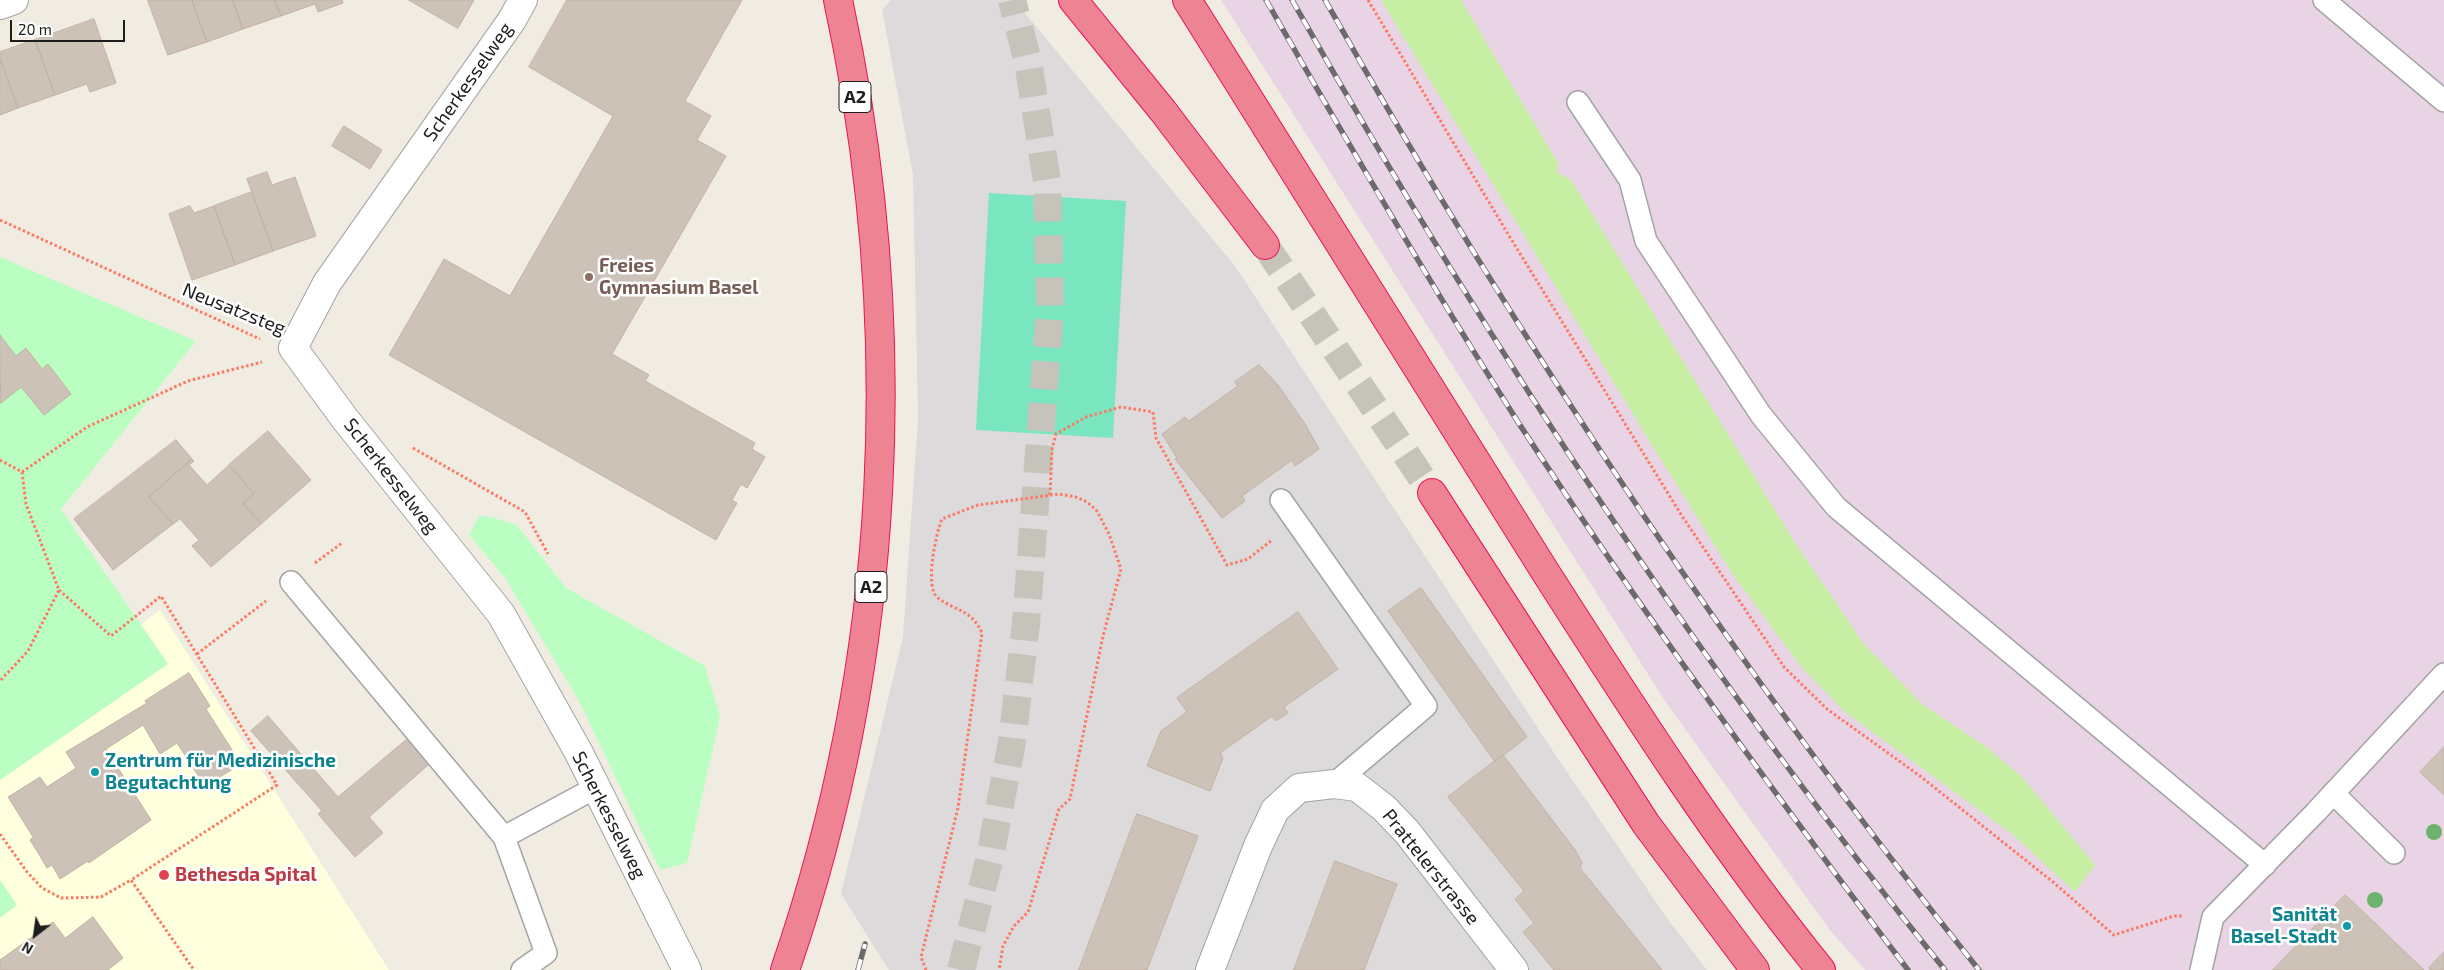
<!DOCTYPE html>
<meta charset="utf-8">
<style>
body{margin:0}
#map{position:relative;width:2444px;height:970px;overflow:hidden;background:#f0ece2;font-family:"Exo 2",sans-serif}
canvas{display:block}
.north{position:absolute;left:10px;top:910px;width:50px;height:50px;-webkit-text-stroke:4px #fff;paint-order:stroke;rotate:210deg;font-size:14px;font-weight:700;line-height:20px;text-align:center;color:#1d1d1d}
.north::after{content:'';display:block;margin:auto;width:18px;height:22px;background:#1d1d1d;clip-path:polygon(50% 0,100% 100%,50% 72%,0 100%)}
.scale{position:absolute;left:10px;top:20px;width:115px;height:22px;box-sizing:border-box;border:2px solid #1d1d1d;border-top:0;padding-left:6px;font-size:15px;line-height:18px;white-space:nowrap;color:#1d1d1d;-webkit-text-stroke:4px #fff;paint-order:stroke}
</style>
<div id="map">
<canvas width="2444" height="970"></canvas>
<div class="north">N</div>
<div class="scale">20 m</div>
</div>
<script>
const ctx = document.querySelector('canvas').getContext('2d');
ctx.lineJoin = 'round';
function fill(path, color) {
  ctx.fillStyle = color;
  ctx.fill(path, 'evenodd');
}
function trace(path, color, width, dash) {
  ctx.strokeStyle = color;
  ctx.lineWidth = width;
  ctx.lineCap = dash ? 'butt' : 'round';
  ctx.setLineDash(dash || []);
  ctx.stroke(path);
}
function drawText(font, color, halo, rows, align = 'center') {
  ctx.font = font + ' "Exo 2",sans-serif';
  ctx.lineWidth = 5;
  ctx.setLineDash([]);
  ctx.textBaseline = 'middle';
  ctx.strokeStyle = halo;
  ctx.fillStyle = color;
  for (const [text, x, y, turn = 0] of rows) {
    ctx.save();
    ctx.translate(x, y);
    ctx.rotate((+turn || 0) * Math.PI / 180);
    ctx.textAlign = isNaN(turn) ? turn : align;
    if (halo) ctx.strokeText(text, 0, 0);
    ctx.fillText(text, 0, 0);
    ctx.restore();
  }
}
fill(new Path2D(`
 M 891,0 L 1014,0 L 1235,266 L 1558,759 L 1669,921 L 1707,970 L 889,970 L 841,894 L 903,637 L 918,419 L 913,175 L 882,10 Z`), '#dcdada');
fill(new Path2D(`
 M 1221,0 L 2444,0 L 2444,970 L 1865,970 L 1829,929 L 1665,701 Z`), '#e9d4e5');
fill(new Path2D(`
 M 160,610 L 182,645 L 389,970 L 0,970 L 0,688 L 109,648 Z`), '#feffdc');
fill(new Path2D(`
 M 1381,0 L 1461,0 L 1558,163 L 1557,172 L 1571,180 L 1794,541 L 1863,643 L 1922,704 L 1989,749 L 2023,778 L 2095,865 L 2075,892 L 2012,834 L 1845,712 L 1805,671 L 1790,652 L 1732,573 L 1650,442 Z`), '#c6efa3');
fill(new Path2D(`
 M 0,257 L 196,341 L 61,509 L 168,664 L 0,780 Z
 M 479,516 L 491,517 L 517,525 L 566,588 L 705,666 L 720,717 L 687,863 L 660,870 L 578,699 L 505,578 L 469,535 Z
 M 0,880 L 17,905 L 0,918 Z`), '#bbfec2');
fill(new Path2D(`
 M 989,193 L 1126,201 L 1113,438 L 976,430 Z`), '#79e6bf');
const building = new Path2D(`
 M 148,0 L 192,0 L 207,42 L 168,55 Z
 M 192,0 L 233,0 L 243,29 L 207,42 Z
 M 233,0 L 275,0 L 281,16 L 243,29 Z
 M 275,0 L 342,0 L 343,3 L 318,12 L 315,4 L 281,16 Z
 M 409,0 L 474,0 L 458,28 Z
 M 567,0 L 742,0 L 685,101 L 711,116 L 697,140 L 726,156 L 612,354 L 649,375 L 645,381 L 755,443 L 752,449 L 765,457 L 747,488 L 741,484 L 732,500 L 737,503 L 716,540 L 389,355 L 444,259 L 510,296 L 613,116 L 529,67 Z
 M 94,19 L 116,83 L 90,92 L 87,84 L 55,95 L 35,40 Z
 M 35,40 L 55,95 L 18,108 L 0,58 L 0,52 Z
 M 0,58 L 18,108 L 0,115 Z
 M 344,126 L 382,150 L 370,169 L 332,146 Z
 M 267,172 L 272,185 L 295,177 L 316,236 L 273,251 L 247,179 Z
 M 252,192 L 273,251 L 235,265 L 214,206 Z
 M 190,206 L 194,213 L 214,206 L 235,265 L 192,280 L 169,214 Z
 M 0,335 L 16,356 L 26,348 L 42,369 L 48,364 L 71,394 L 44,415 L 21,387 L 1,403 Z
 M 1259,365 L 1278,385 L 1305,424 L 1319,449 L 1295,466 L 1292,460 L 1242,496 L 1245,501 L 1222,518 L 1175,459 L 1177,458 L 1162,434 L 1185,417 L 1189,421 L 1238,386 L 1235,382 Z
 M 268,431 L 311,480 L 261,524 L 243,503 L 254,494 L 229,465 Z
 M 176,440 L 192,459 L 149,497 L 173,524 L 113,570 L 74,519 Z
 M 192,459 L 194,461 L 189,465 L 207,485 L 229,465 L 254,494 L 243,503 L 261,524 L 211,567 L 192,546 L 199,540 L 180,519 L 173,524 L 149,497 Z
 M 1421,588 L 1527,737 L 1495,762 L 1388,611 Z
 M 1298,612 L 1338,669 L 1284,707 L 1288,713 L 1276,721 L 1272,716 L 1220,753 L 1223,758 L 1210,791 L 1147,766 L 1161,731 L 1187,712 L 1177,698 Z
 M 189,673 L 210,706 L 206,709 L 241,764 L 205,786 L 177,743 L 160,754 L 143,725 L 106,749 L 151,820 L 89,863 L 88,861 L 60,879 L 52,865 L 47,868 L 40,856 L 30,840 L 33,837 L 8,797 L 40,777 L 47,787 L 76,768 L 66,752 L 147,703 L 145,701 Z
 M 268,716 L 338,797 L 414,733 L 436,758 L 369,817 L 383,833 L 355,857 L 318,814 L 322,811 L 251,731 Z
 M 2444,747 L 2444,795 L 2420,772 Z
 M 1503,755 L 1575,850 L 1582,862 L 1580,868 L 1662,970 L 1554,970 L 1523,932 L 1534,923 L 1515,899 L 1524,891 L 1448,797 Z
 M 1137,814 L 1198,836 L 1147,970 L 1079,970 Z
 M 1335,861 L 1397,884 L 1364,970 L 1294,970 Z
 M 2345,895 L 2352,901 L 2424,970 L 2273,970 Z
 M 93,917 L 123,958 L 108,970 L 0,970 L 0,960 L 53,922 L 65,938 Z
 M 2444,952 L 2444,970 L 2430,970 L 2429,968 Z`);
fill(building, '#ccc2b8');
trace(building, '#c3b2a3', 1);
trace(new Path2D(`
 M 1265,245 L 1432,493
 M 961,970 L 990,857 L 1012,742 L 1026,623 L 1050,308 L 1047,181 L 1028,62 L 1012,0`), '#c6c3bb', 28, [28, 14]);
const service = new Path2D(`
 M 2324,0 L 2444,101
 M 1578,102 L 1630,180 L 1646,241 L 1761,415 L 1836,507 L 2265,865
 M 1281,500 L 1426,706 L 1334,784
 M 291,582 L 504,837
 M 2333,793 L 2394,853
 M 522,970 L 546,953 L 504,837 L 595,788
 M 2201,970 L 2213,917 L 2316,812 L 2444,674`);
const minor = new Path2D(`
 M 523,0 L 512,20 L 327,283 L 293,348 L 345,419 L 501,614 L 579,753 L 687,970
 M 0,5 L 14,0
 M 1210,970 L 1258,846 L 1275,810 L 1299,788 L 1334,784 L 1357,787 L 1384,808 L 1407,832 L 1514,970`);
const motorway = new Path2D(`
 M 1073,0 L 1163,111 L 1265,245
 M 1187,0 C 1308,190 1425,383 1546,573 C 1633,709 1719,844 1821,970
 M 1432,493 L 1646,824 L 1755,970
 M 785,970 C 893,657 908,323 838,0`);
trace(service, '#a4a4a4', 24);
trace(minor, '#a4a4a4', 30);
trace(motorway, '#e91457', 30);
trace(new Path2D(`
 M 1368,0 L 1511,239 L 1682,516 L 1784,667 L 1827,709 L 1920,776 L 2053,882 L 2114,935 L 2174,916 L 2183,916
 M 0,220 L 260,339
 M 413,448 L 525,512 L 548,554
 M 0,460 L 22,472 L 26,504 L 59,590 L 28,651 L 0,681
 M 22,472 L 87,427 L 188,381 L 262,362
 M 1050,495 L 1052,449 L 1056,434 L 1086,417 L 1121,407 L 1153,412 L 1156,438 L 1227,565 L 1248,559 L 1272,540
 M 315,563 L 342,543
 M 59,590 L 111,636 L 161,596 L 277,785 L 131,880
 M 197,654 L 266,601
 M 0,834 L 27,872 L 42,888 L 61,898 L 101,897 L 131,880 L 194,970
 M 926,970 L 921,957 L 958,808 L 982,633 C 971,609 957,612 938,598 C 924,588 936,533 942,519 L 978,505 L 1059,494 L 1076,497 L 1087,502 L 1097,511 L 1109,534 L 1121,569 L 1103,636 L 1070,799 L 1059,809 L 1028,912 L 1014,926 L 1003,946 L 999,970`), '#ff7864', 3, [2.5, 2.5]);
trace(service, '#fff', 21);
trace(minor, '#fff', 28);
trace(motorway, '#ee8394', 28);
const rail = new Path2D(`
 M 1266,0 C 1347,142 1430,284 1518,422 C 1640,610 1772,791 1908,970
 M 1292,0 C 1484,339 1699,667 1945,970
 M 1325,0 C 1517,340 1734,666 1979,970
 M 858,970 L 865,944`);
trace(rail, '#6b6b6b', 5.5);
trace(rail, '#fff', 4, [11]);
ctx.fillStyle = '#6db36e';
for (const [x, y] of [
 [2434,832],
 [2375,900]
]) {
  ctx.beginPath();
  ctx.arc(x, y, 8, 0, 2 * Math.PI);
  ctx.fill();
}
for (const [x, y, r, color] of [
 [589,277,5,"#8d6e63"],
 [95,772,5,"#0f9aa8"],
 [164,875,6,"#e0444e"],
 [2347,926,5,"#0f9aa8"]
]) {
  const dot = new Path2D();
  dot.arc(x, y, r, 0, 2 * Math.PI);
  ctx.fillStyle = color;
  ctx.fill(dot);
  trace(dot, '#fff', 2);
}
for (const [x, y, w] of [
 [855,97,32],
 [871,587,32]
]) {
  const box = new Path2D();
  box.roundRect(x - w / 2, y - 15.5, w, 31, 4);
  ctx.fillStyle = '#fff';
  ctx.fill(box);
  trace(box, '#1d1d1d', 1);
}
drawText('bold 18px', '#1d1d1d', null, [
 ["A2",855,97],
 ["A2",871,587]
]);
drawText('19px', '#1d1d1d', '#fff', [
 ["Scherkesselweg",468,82,-55],
 ["Neusatzsteg",234,309,22],
 ["Scherkesselweg",391,476,52],
 ["Scherkesselweg",609,815,63],
 ["Prattelerstrasse",1431,867,51]
]);
drawText('bold 19px', '#785e54', '#fff', [
 ["Freies",599,266],
 ["Gymnasium Basel",599,288]
], 'left');
drawText('bold 19px', '#0d838f', '#fff', [
 ["Zentrum für Medizinische",105,761],
 ["Begutachtung",105,783],
 ["Sanität",2337,915,"right"],
 ["Basel-Stadt",2337,937,"right"]
], 'left');
drawText('bold 19px', '#be3a42', '#fff', [
 ["Bethesda Spital",175,875]
], 'left');
</script>
